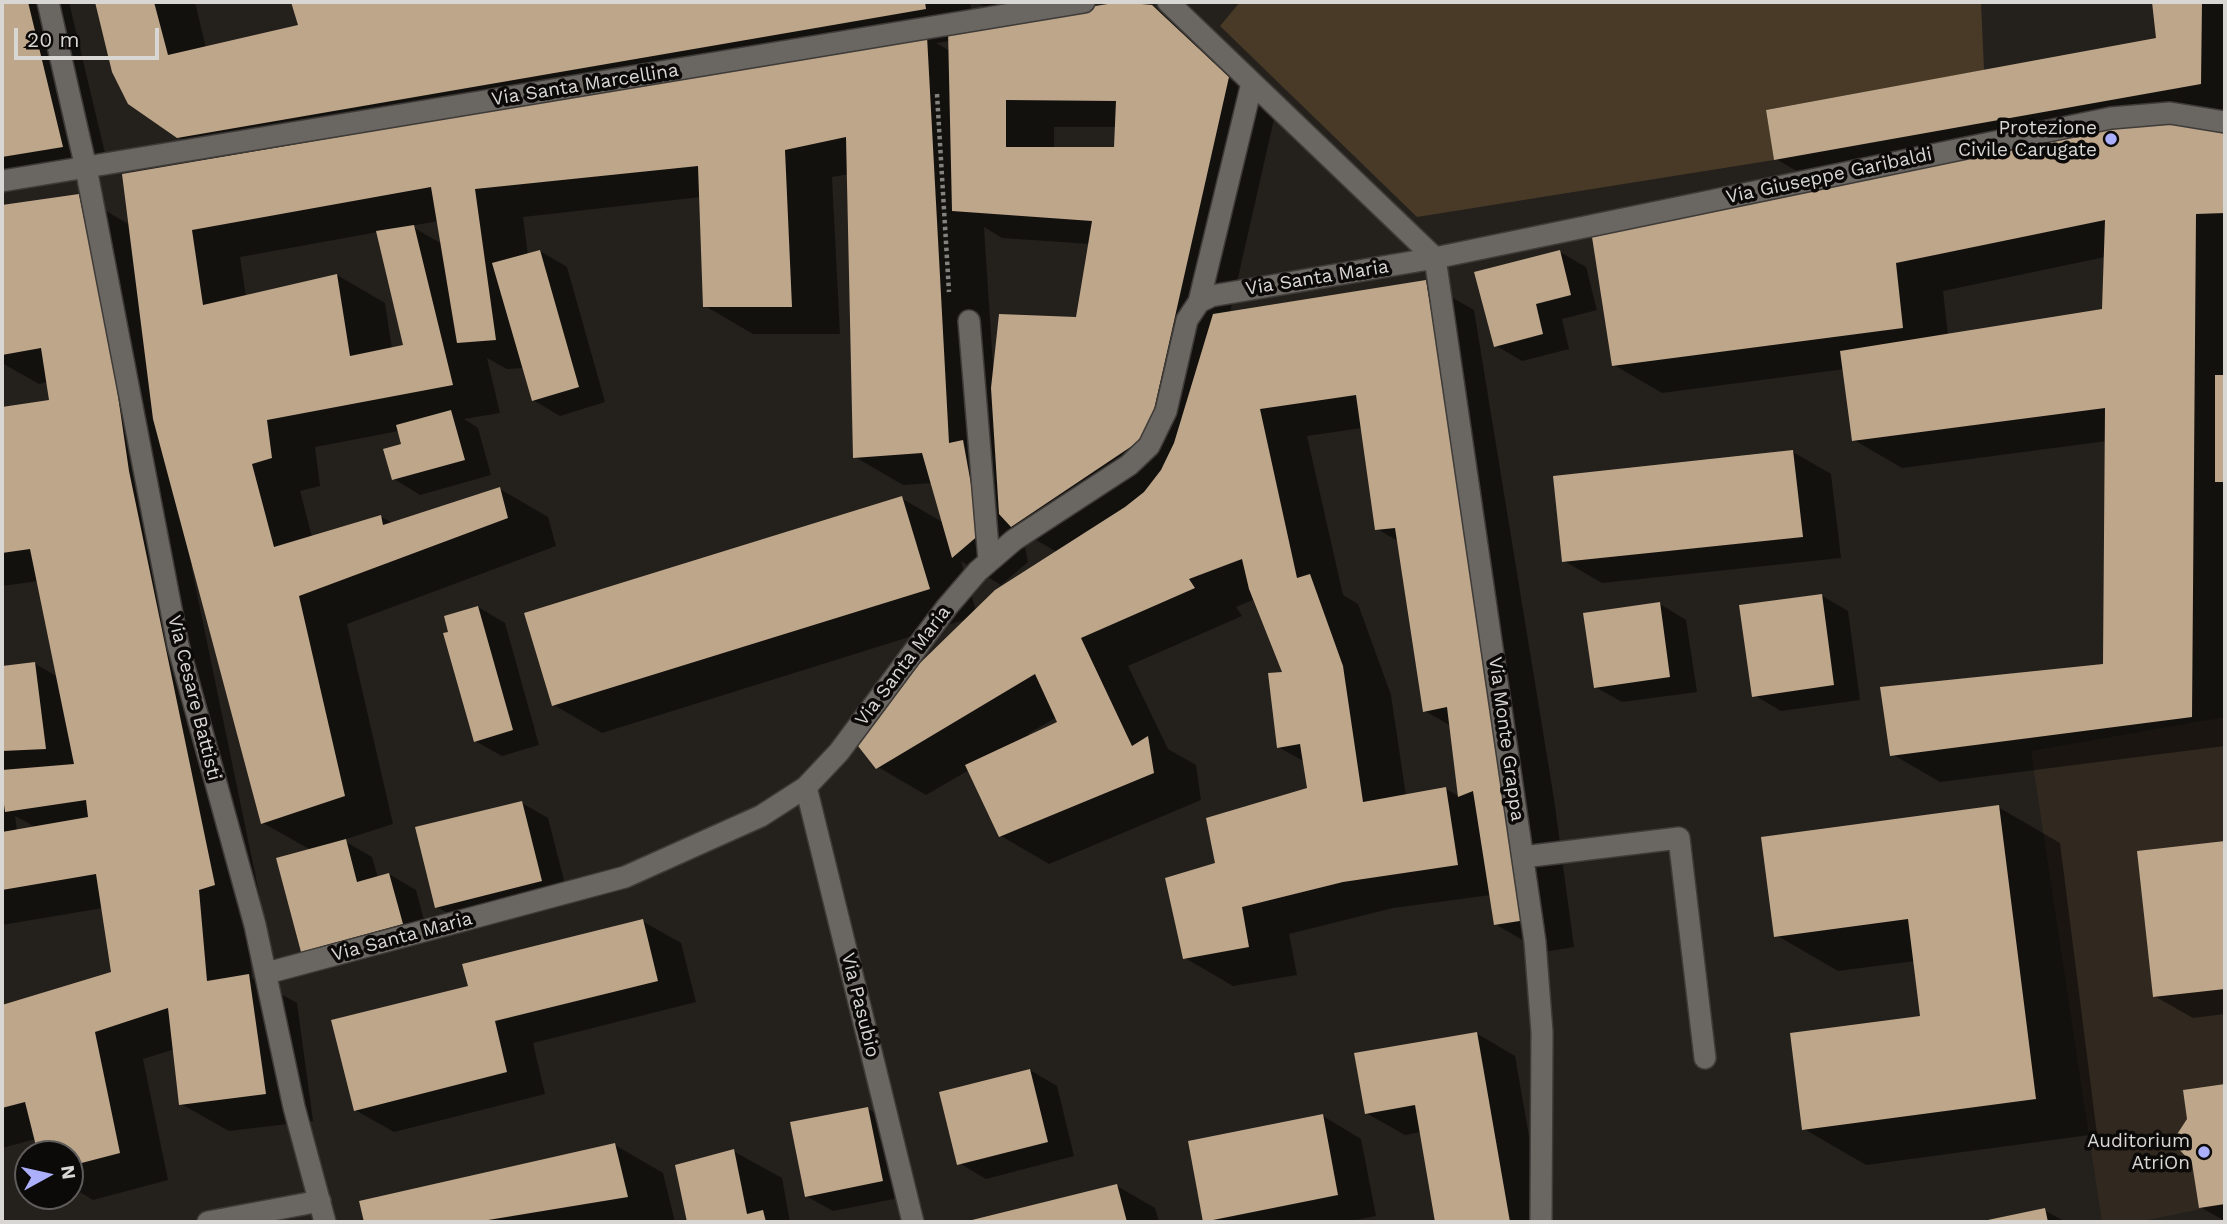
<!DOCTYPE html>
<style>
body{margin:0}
#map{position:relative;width:2227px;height:1224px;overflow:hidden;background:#24201c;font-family:"Work Sans",sans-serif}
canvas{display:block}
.frame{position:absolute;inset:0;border:4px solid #d9d7d4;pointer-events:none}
.north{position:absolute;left:14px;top:1140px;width:70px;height:70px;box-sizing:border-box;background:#0c0a08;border:2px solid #5e5c5a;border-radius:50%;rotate:82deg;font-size:19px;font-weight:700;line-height:28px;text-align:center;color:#d9d7d4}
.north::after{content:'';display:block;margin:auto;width:24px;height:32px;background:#acaffb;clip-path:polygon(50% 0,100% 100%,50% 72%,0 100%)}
.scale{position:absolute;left:14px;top:28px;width:145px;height:32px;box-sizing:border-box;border:4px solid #d9d7d4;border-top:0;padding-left:9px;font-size:21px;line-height:24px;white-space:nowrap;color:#d9d7d4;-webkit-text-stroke:5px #0c0a08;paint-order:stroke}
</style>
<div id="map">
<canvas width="2227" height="1224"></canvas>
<div class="frame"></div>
<div class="north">N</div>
<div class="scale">20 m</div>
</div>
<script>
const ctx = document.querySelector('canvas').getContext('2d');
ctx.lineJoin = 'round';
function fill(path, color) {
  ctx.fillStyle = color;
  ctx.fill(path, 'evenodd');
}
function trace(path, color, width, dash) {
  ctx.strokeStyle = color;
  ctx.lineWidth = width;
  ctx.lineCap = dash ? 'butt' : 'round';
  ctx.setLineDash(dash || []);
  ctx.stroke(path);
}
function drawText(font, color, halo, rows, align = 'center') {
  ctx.font = font + ' "Work Sans",sans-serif';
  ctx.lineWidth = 7;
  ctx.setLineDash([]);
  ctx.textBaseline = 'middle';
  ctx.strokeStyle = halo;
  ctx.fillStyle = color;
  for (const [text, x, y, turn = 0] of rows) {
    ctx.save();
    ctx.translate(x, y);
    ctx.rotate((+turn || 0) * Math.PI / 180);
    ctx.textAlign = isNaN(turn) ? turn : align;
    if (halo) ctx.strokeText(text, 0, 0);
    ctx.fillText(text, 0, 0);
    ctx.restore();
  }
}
fill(new Path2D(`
 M 2225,717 L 2225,1204 L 2138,1222 L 2102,1222 L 2031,751 Z`), '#312920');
fill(new Path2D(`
 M 1240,2 L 1981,2 L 1984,70 L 1766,110 L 1774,160 L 1417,217 L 1220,26 Z`), '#493a27');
fill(new Path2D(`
 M 2,2 L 69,2 L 110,174 L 2,192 Z
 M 96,2 L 195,2 L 206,48 L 300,26 L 293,2 L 970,2 L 973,28 L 1121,2 L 1151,6 L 1200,35 L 1277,106 L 1230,313 L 1425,282 L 1474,310 L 1554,799 L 1574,947 L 1543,952 L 1495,924 L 1491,895 L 1393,908 L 1289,934 L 1297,975 L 1233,986 L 1185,958 L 1217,864 L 1309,789 L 1305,762 L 1278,747 L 1285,674 L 1255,599 L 1236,607 L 1242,616 L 1128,666 L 1168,749 L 1196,765 L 1201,800 L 1049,864 L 1001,836 L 969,770 L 926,795 L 878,767 L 967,619 L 602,733 L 554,705 L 901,498 L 944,523 L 932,483 L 903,485 L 855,457 L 849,174 L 832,177 L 840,334 L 753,334 L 705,306 L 701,197 L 523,217 L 528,255 L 540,251 L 567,267 L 605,402 L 560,416 L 533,400 L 524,368 L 507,369 L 487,358 L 500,413 L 464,419 L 478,428 L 491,475 L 420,495 L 394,479 L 403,445 L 399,431 L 315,447 L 320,486 L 300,491 L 312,537 L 380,516 L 392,523 L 500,489 L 548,517 L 556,546 L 347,624 L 393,824 L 343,840 L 372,857 L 378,878 L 389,874 L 416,890 L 429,939 L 329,966 L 303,951 L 311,850 L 263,823 L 194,564 L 191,565 L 263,912 L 246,917 L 252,978 L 297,1003 L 313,1121 L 229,1131 L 181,1104 L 175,1049 L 143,1059 L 168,1180 L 93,1200 L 70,1186 L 70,1154 L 40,1154 L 36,1139 L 2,1148 L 2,1007 L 113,973 L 103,908 L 2,925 L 2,668 L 34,663 L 58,677 L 39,581 L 2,586 L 2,409 L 51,402 L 48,382 L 39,384 L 2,363 L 2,207 L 79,195 L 130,225 L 217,159 L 178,137 L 114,72 ZM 950,41 L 950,51 L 936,43 ZM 1054,127 L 1116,127 L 1116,149 L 1054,149 ZM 438,221 L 442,244 L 411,226 ZM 984,227 L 1002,238 L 1090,244 L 1077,318 L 994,381 ZM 378,232 L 405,347 L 392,349 L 385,303 L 337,275 L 246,297 L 240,257 ZM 1362,428 L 1377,529 L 1398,541 L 1425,711 L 1451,726 L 1460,797 L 1446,789 L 1406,796 L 1391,695 L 1358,604 L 1343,595 L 1307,436 ZM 1022,532 L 1057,552 L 976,611 L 961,561 L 1001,585 L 1028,562 ZM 1057,717 L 1059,722 L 1029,737 L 1028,734 ZM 15,816 L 25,821 L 36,828 L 17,831 Z
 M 977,2 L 1107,2 L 996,13 Z
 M 2154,2 L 2225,2 L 2225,125 L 2206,129 L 2225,133 L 2225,746 L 1940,782 L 1892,754 L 2105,666 L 2107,441 L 1902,468 L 1854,440 L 1845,369 L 1662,393 L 1614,365 L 1828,189 L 1776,159 L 2157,39 ZM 2105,257 L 2103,310 L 1948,335 L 1943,291 Z
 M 1560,252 L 1586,267 L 1597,310 L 1562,319 L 1569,349 L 1522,361 L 1495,345 Z
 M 1793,452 L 1831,474 L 1841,558 L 1602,583 L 1564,561 Z
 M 1821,595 L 1848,611 L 1860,700 L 1781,711 L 1754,695 Z
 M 1660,604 L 1686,620 L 1697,692 L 1622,702 L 1595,687 Z
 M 478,607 L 505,623 L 539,745 L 502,756 L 475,741 Z
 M 522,803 L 548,818 L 568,896 L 463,922 L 437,907 Z
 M 1998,807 L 2060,843 L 2097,1134 L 1866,1165 L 1804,1129 L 1922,1018 L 1915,961 L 1838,971 L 1776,935 Z
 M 2225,843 L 2225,1014 L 2193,1018 L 2154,996 L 2139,852 Z
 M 642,921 L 681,943 L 696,1002 L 533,1043 L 545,1094 L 394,1132 L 355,1110 L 470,988 Z
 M 1476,1033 L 1515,1056 L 1544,1222 L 1437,1222 L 1421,1132 L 1405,1135 L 1366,1113 Z
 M 1030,1070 L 1057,1086 L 1074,1156 L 986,1179 L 959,1163 Z
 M 2225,1085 L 2225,1221 L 2200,1207 L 2185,1091 Z
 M 868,1109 L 895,1124 L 909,1196 L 833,1211 L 806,1196 Z
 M 1323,1116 L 1361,1139 L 1376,1216 L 1346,1222 L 1205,1221 Z
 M 615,1145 L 663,1173 L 675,1222 L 366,1222 L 361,1203 Z
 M 733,1151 L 782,1178 L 790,1222 L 689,1222 L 677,1166 Z
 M 1117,1186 L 1155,1208 L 1159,1222 L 972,1222 Z
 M 2044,1210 L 2066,1222 L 1986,1222 Z`), '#0007');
fill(new Path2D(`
 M 2,2 L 28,2 L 63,147 L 2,157 Z
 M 95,2 L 154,2 L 168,55 L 298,25 L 291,2 L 925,2 L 926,9 L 177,138 L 128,104 L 112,72 Z
 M 1120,2 L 1152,5 L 1229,77 L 1149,432 L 1138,442 L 1011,527 L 999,514 L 991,388 L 999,314 L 1076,317 L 1092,221 L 952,211 L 948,30 ZM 1006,100 L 1116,101 L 1114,147 L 1006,147 Z
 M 2152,2 L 2202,2 L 2201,84 L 1774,160 L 1766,110 L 2156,38 Z
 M 927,36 L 949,443 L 963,440 L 980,534 L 952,558 L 922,453 L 853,458 L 846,137 L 785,150 L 792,307 L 703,307 L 698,166 L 475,189 L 496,340 L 457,343 L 431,187 L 192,230 L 203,305 L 337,274 L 350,356 L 403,345 L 376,231 L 414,225 L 453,385 L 267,420 L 272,458 L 252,464 L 274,547 L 381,515 L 383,525 L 500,487 L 508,518 L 299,596 L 345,796 L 261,824 L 153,419 L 122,174 Z
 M 2161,121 L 2225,131 L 2225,213 L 2196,214 L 2192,717 L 1890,756 L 1880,687 L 2103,664 L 2105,408 L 1852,441 L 1840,351 L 2102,309 L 2105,220 L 1896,263 L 1903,328 L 1612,366 L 1592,237 L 2125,125 Z
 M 79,194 L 112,355 L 129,471 L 215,885 L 199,890 L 207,981 L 249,974 L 266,1094 L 179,1105 L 168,1008 L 95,1032 L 120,1153 L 70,1166 L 70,1154 L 38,1154 L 25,1102 L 2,1108 L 2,1005 L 111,972 L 96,874 L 2,890 L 2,832 L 88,817 L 86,800 L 5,812 L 2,789 L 2,770 L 74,764 L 30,549 L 2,553 L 2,407 L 49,400 L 41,348 L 2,355 L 2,205 Z
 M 540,250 L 579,387 L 532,401 L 492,263 Z
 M 1560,250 L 1571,295 L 1536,304 L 1543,334 L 1494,347 L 1474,272 Z
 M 1426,280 L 1456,458 L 1526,920 L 1494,925 L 1473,791 L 1458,797 L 1447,707 L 1423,712 L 1395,528 L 1375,530 L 1356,395 L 1260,409 L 1297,578 L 1310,574 L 1343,666 L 1363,802 L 1446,787 L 1458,865 L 1343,882 L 1242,907 L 1249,947 L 1183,959 L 1165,878 L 1215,863 L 1206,818 L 1307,788 L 1300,744 L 1277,748 L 1268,673 L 1282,672 L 1249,589 L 1242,559 L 1189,579 L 1195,588 L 1081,638 L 1132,746 L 1148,736 L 1154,773 L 999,837 L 965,765 L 1057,722 L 1035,674 L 876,769 L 858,746 L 919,664 L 995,590 L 1125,507 L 1144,492 L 1161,470 L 1174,443 L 1213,314 Z
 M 2215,375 L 2225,375 L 2225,482 L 2215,482 Z
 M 451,410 L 465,460 L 392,480 L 383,449 L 401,444 L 396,425 Z
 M 1793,450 L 1803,537 L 1562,562 L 1553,476 Z
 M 902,496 L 930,589 L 552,706 L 524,613 Z
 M 1822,594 L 1834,685 L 1752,697 L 1739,605 Z
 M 1660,602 L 1670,677 L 1594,688 L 1583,613 Z
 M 478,606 L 513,730 L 474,742 L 443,633 L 448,632 L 444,616 Z
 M 35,662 L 46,749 L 2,751 L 2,666 Z
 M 522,801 L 542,881 L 435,908 L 415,827 Z
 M 1999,805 L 2036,1099 L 1802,1130 L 1790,1033 L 1920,1016 L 1908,919 L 1774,937 L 1761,837 Z
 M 346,839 L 357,882 L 389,873 L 403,924 L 301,952 L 276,858 Z
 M 2225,841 L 2225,989 L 2153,997 L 2137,851 Z
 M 643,919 L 658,981 L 495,1021 L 507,1072 L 354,1111 L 331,1020 L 468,986 L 462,964 Z
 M 1477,1032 L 1510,1222 L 1435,1222 L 1415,1105 L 1365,1114 L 1354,1053 Z
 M 1030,1069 L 1048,1142 L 957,1165 L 939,1092 Z
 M 2225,1084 L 2225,1204 L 2199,1208 L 2192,1163 L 2172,1142 L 2187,1119 L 2183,1090 Z
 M 868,1107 L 883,1181 L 805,1197 L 790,1122 Z
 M 1323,1114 L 1338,1195 L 1203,1222 L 1188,1141 Z
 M 615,1143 L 628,1197 L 476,1222 L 364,1222 L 359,1201 Z
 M 734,1149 L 747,1214 L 763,1210 L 766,1222 L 687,1222 L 675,1165 Z
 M 1117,1184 L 1127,1222 L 968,1222 L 968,1221 Z
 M 2045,1208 L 2048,1222 L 1983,1222 L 1983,1221 Z`), '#bea68a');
const minor = new Path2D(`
 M 48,2 L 86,168 L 178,645 L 255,925 L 294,1107 L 325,1222
 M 1168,2 L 1435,258
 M 2,181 L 1084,2
 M 1435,258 L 1535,942 L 1542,1032 L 1541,1222
 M 1199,302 L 1252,83
 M 969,321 L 989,560
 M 806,787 L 913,1222
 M 1523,857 L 1679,838 L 1705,1058
 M 267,973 L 625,877 L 761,816 L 806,787 L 839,752 L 947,607 L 978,571 L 1014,540 L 1129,465 L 1149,446 L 1166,411 L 1187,320 L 1199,302 L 1211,296 L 1435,258 L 2111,118 L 2170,113 L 2225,122
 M 208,1222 L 320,1201`);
trace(minor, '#3e3b38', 24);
trace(new Path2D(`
 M 937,94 L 949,292`), '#85837f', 4.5, [3.5, 3.5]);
trace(minor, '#6a6661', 21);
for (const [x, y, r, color] of [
 [2111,139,7,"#acaffb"],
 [2204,1152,7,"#acaffb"]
]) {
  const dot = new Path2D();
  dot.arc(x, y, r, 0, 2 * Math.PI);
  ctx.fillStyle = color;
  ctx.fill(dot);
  trace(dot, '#0c0a08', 2.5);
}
drawText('19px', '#d9d7d4', '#0c0a08', [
 ["Via Santa Marcellina",585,85,-9],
 ["Via Giuseppe Garibaldi",1829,176,-12],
 ["Via Santa Maria",1317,278,-9],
 ["Via Santa Maria",903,666,-53],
 ["Via Cesare Battisti",194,698,76],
 ["Via Monte Grappa",1506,739,82],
 ["Via Santa Maria",402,937,-15],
 ["Via Pasubio",860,1005,76]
]);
drawText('19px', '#d9d7d4', '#0c0a08', [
 ["Protezione",2097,128],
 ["Civile Carugate",2097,150],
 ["Auditorium",2190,1141],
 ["AtriOn",2190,1163]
], 'right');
</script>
